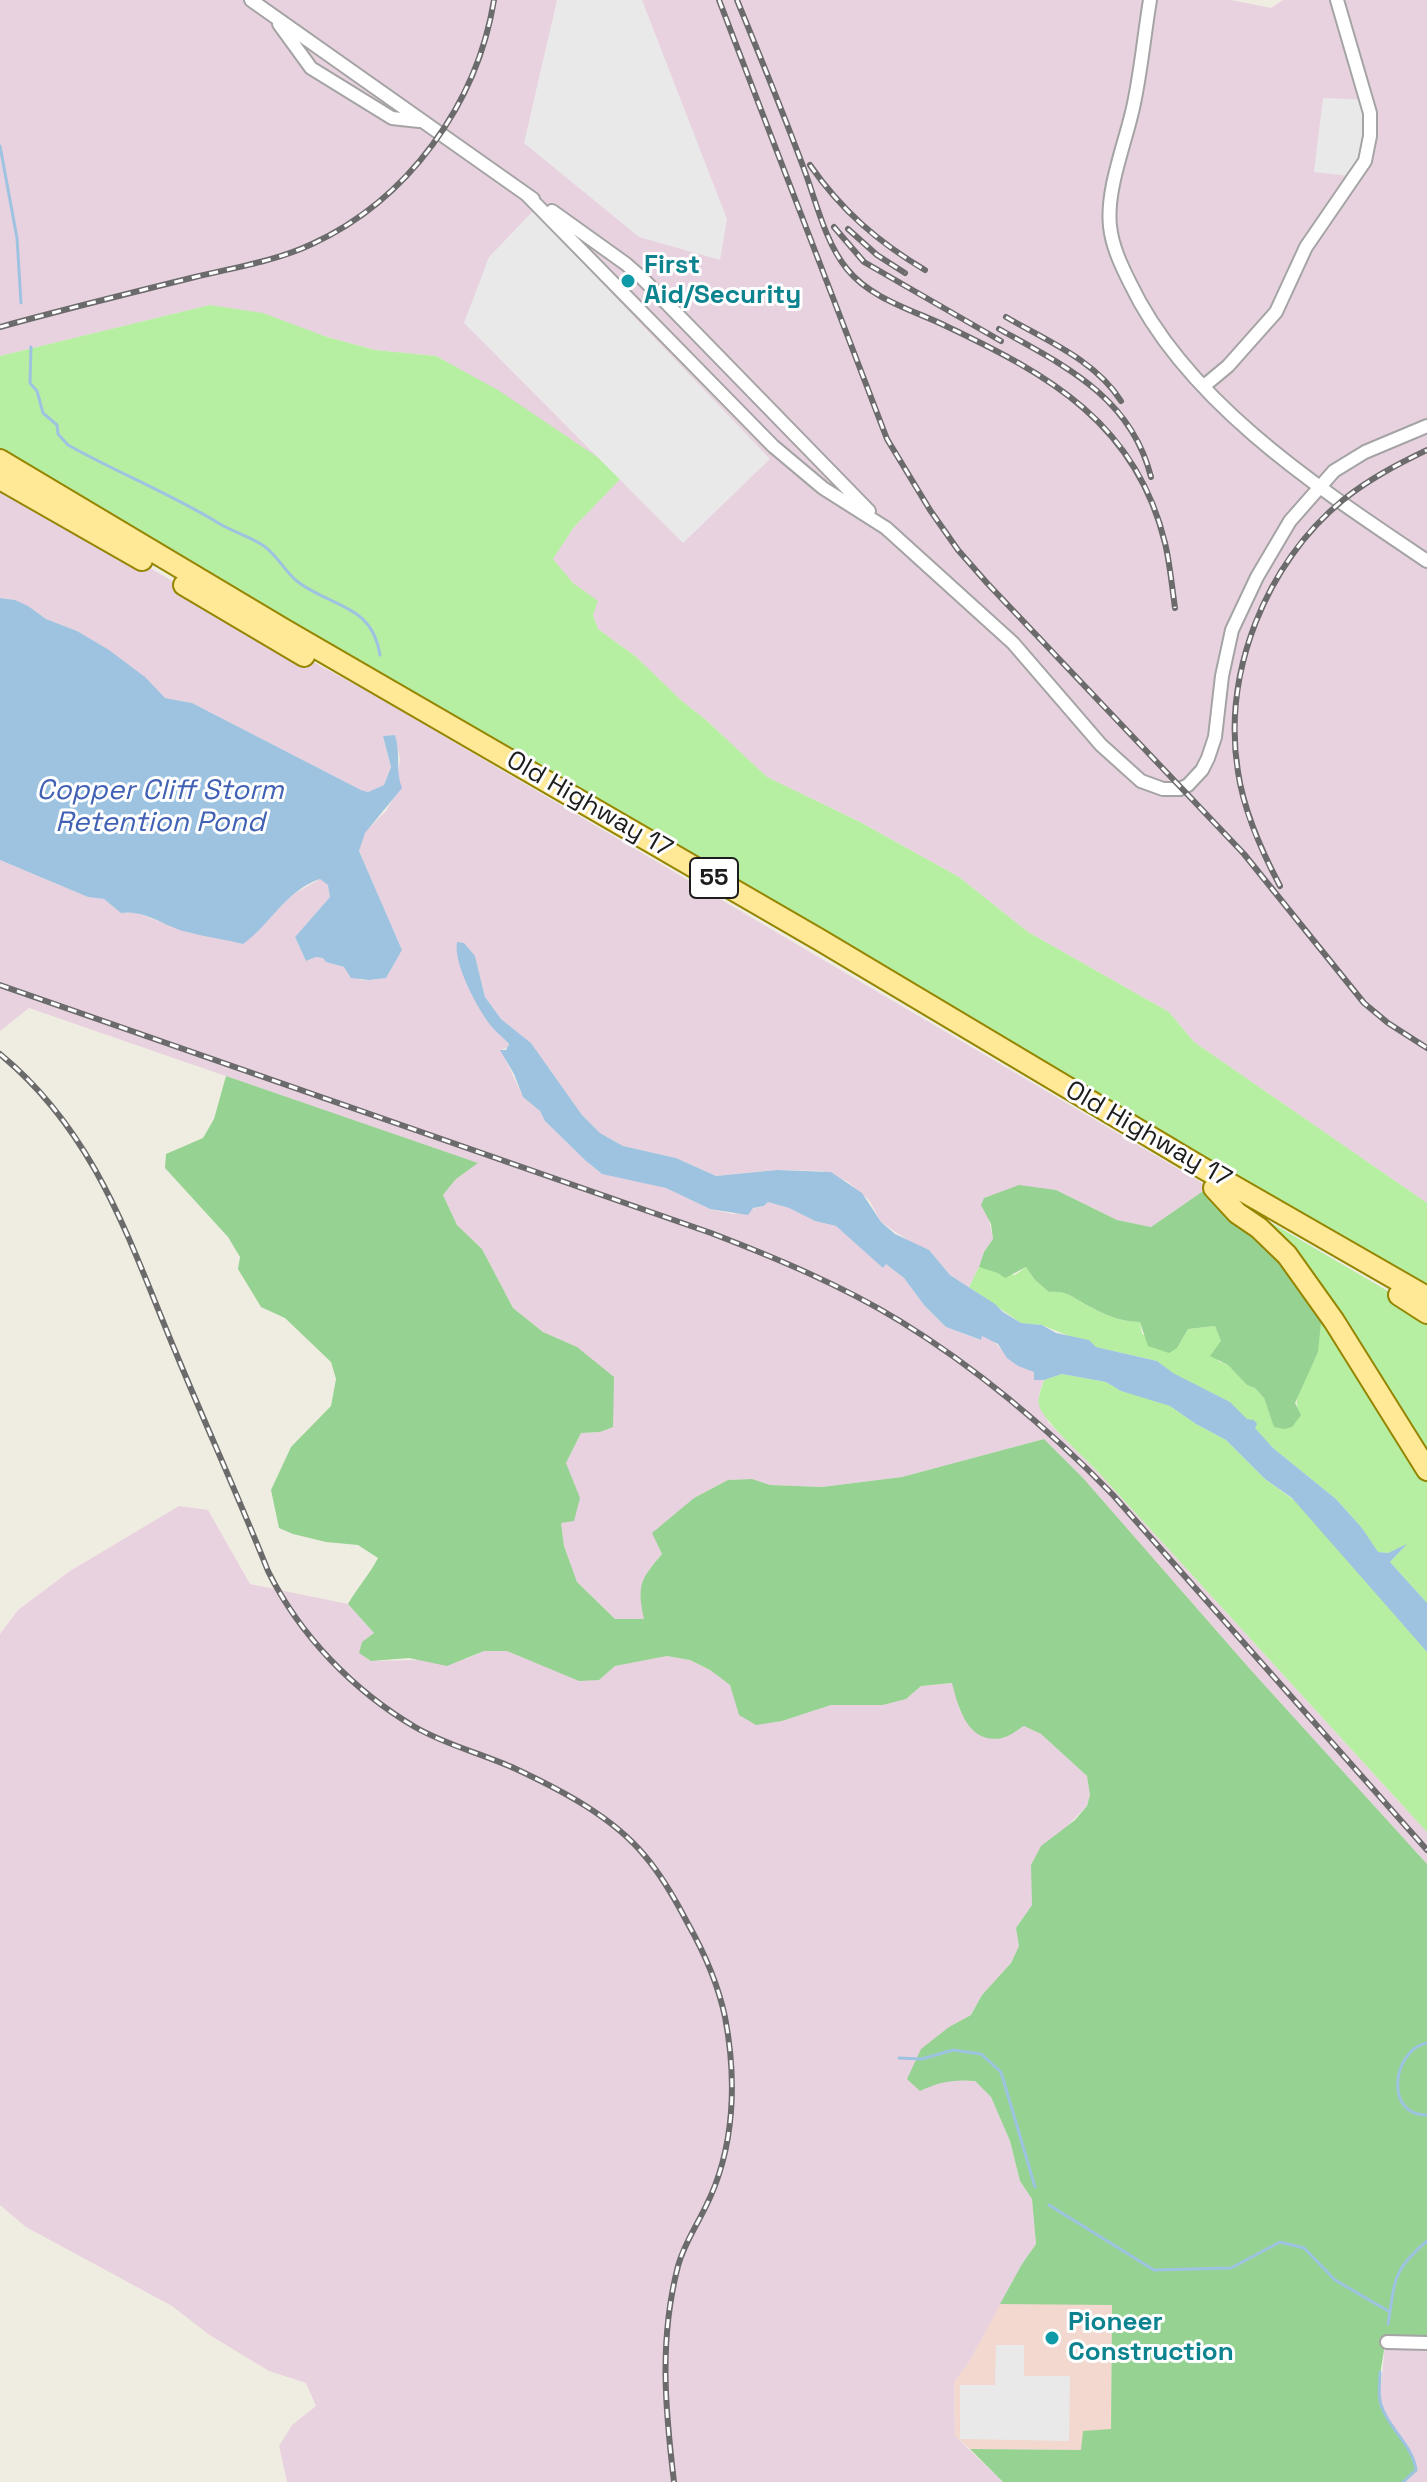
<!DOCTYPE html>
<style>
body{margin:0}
canvas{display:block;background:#efede1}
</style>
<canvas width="1427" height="2482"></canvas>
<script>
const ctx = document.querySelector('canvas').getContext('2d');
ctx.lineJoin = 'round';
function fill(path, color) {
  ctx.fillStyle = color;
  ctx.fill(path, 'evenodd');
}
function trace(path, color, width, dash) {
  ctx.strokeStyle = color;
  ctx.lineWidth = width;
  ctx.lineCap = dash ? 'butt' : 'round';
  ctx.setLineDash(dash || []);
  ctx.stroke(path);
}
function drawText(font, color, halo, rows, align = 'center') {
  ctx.font = font + ' "Space Grotesk",sans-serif';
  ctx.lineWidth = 6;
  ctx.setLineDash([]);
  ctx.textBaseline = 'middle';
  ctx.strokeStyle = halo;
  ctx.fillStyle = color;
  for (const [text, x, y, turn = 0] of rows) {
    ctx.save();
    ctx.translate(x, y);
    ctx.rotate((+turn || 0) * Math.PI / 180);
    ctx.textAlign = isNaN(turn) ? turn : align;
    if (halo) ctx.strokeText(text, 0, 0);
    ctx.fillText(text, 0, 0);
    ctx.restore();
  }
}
fill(new Path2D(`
 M 1000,2304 L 1112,2304 L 1111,2430 L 1081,2450 L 970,2449 L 955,2436 L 954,2382 L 969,2362 Z`), '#f2d8ce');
fill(new Path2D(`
 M 0,0 L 1231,0 L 1271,8 L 1283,0 L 1427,0 L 1427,1203 L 1194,1042 L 1169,1012 L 1028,932 L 959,877 L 860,822 L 767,777 L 706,720 L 682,701 L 635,656 L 598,629 L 593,615 L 597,601 L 573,583 L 552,559 L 574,527 L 624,475 L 436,356 L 375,350 L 210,305 L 0,356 Z
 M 0,480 L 280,644 L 367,691 L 1209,1187 L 1151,1227 L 1117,1220 L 1056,1190 L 987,1212 L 993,1239 L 984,1252 L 979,1267 L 969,1287 L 950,1275 L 929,1250 L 913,1244 L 881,1222 L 869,1200 L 848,1182 L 823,1171 L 777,1170 L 716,1176 L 676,1158 L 623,1146 L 600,1133 L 582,1115 L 531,1043 L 501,1019 L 485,997 L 475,956 L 457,953 L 467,985 L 487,1021 L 507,1040 L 509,1047 L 501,1050 L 523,1097 L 540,1111 L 545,1121 L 586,1161 L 599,1172 L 666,1188 L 710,1209 L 733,1214 L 764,1206 L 768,1202 L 789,1208 L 815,1221 L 836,1226 L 883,1267 L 885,1263 L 904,1278 L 924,1305 L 946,1327 L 980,1340 L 981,1336 L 992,1340 L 1018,1366 L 1035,1372 L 1034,1380 L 1044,1380 L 1039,1394 L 1048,1422 L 1099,1473 L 1427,1832 L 1427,1864 L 1249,1668 L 1083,1478 L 1044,1439 L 902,1477 L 822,1487 L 770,1485 L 752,1479 L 728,1480 L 694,1498 L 653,1533 L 662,1554 L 648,1571 L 644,1619 L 615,1619 L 577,1582 L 564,1546 L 561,1523 L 566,1463 L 581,1433 L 600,1432 L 577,1347 L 543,1332 L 513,1308 L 482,1249 L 457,1225 L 443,1195 L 456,1179 L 477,1163 L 29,1008 L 0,1031 L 0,860 L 88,897 L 104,899 L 121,913 L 134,912 L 190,933 L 205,934 L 243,944 L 292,895 L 320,879 L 329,885 L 330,897 L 295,937 L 306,961 L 316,957 L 324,958 L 326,962 L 344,967 L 360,980 L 370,980 L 386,978 L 402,950 L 359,851 L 364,833 L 386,811 L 395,795 L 400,759 L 395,735 L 383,736 L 391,767 L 384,785 L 368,792 L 361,790 L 192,703 L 165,698 L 77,631 L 46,619 L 15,600 L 0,598 Z
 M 179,1506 L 208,1510 L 250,1584 L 348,1604 L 374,1633 L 371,1636 L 371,1661 L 466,1659 L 484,1651 L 507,1651 L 539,1664 L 599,1680 L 615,1666 L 667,1656 L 690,1660 L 710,1670 L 730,1685 L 735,1698 L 782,1721 L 831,1705 L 883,1705 L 906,1699 L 921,1686 L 953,1683 L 960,1711 L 1004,1738 L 1024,1726 L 1041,1734 L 1087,1776 L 1090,1795 L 1087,1806 L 1060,1833 L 1032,1886 L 1032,1905 L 1016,1928 L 1019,1946 L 1011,1963 L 982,1995 L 971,2015 L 949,2027 L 920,2091 L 935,2083 L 958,2080 L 975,2081 L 991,2097 L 1010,2141 L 1020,2181 L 1032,2199 L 1036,2244 L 1022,2264 L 969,2362 L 954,2382 L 955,2436 L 1003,2482 L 287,2482 L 279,2446 L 292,2425 L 316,2406 L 306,2383 L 269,2371 L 208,2334 L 172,2306 L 26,2227 L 0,2205 L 0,1634 L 18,1610 L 70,1571 Z
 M 1385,2343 L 1427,2344 L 1427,2482 L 1405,2482 L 1416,2471 L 1417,2466 L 1383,2409 L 1380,2398 Z`), '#e9d2e0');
fill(new Path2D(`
 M 210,305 L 263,313 L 327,337 L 375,350 L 436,356 L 498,390 L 624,475 L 574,527 L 553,559 L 573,583 L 598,601 L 593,615 L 598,629 L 635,656 L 682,701 L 706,720 L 767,777 L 860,822 L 959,877 L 1028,932 L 1169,1012 L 1194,1042 L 1427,1203 L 1427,1296 L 0,460 L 0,356 Z
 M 1217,1191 L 1427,1314 L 1427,1603 L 1390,1562 L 1405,1546 L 1388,1553 L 1377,1552 L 1362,1528 L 1336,1499 L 1273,1448 L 1230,1402 L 1172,1373 L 1157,1361 L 1096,1347 L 1042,1325 L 1021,1323 L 969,1287 L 979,1267 L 1015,1275 L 1026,1267 L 1035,1280 L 1049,1292 C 1066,1291 1070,1296 1085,1304 C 1101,1313 1120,1322 1140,1322 L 1142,1334 L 1177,1348 L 1188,1329 L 1215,1326 L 1221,1341 L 1218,1361 L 1228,1365 L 1247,1385 L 1255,1388 L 1264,1398 L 1274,1426 L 1298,1410 C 1292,1393 1311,1368 1318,1352 Z
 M 1062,1374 L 1106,1382 L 1121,1391 L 1149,1398 L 1170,1406 L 1196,1424 L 1226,1440 L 1265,1479 L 1299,1504 L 1427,1652 L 1427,1832 L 1099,1473 C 1086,1459 1042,1420 1039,1405 C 1037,1397 1042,1388 1044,1380 Z`), '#b6efa2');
fill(new Path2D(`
 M 226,1076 L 478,1163 L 456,1179 L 443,1195 L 457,1225 L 482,1249 L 513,1308 L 543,1332 L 577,1347 L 614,1377 L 613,1427 L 600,1432 L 581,1433 L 566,1463 L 580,1498 L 574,1521 L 561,1523 L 564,1546 L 577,1582 L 615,1619 L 644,1619 C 637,1585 640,1580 662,1554 L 652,1533 L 694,1498 L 728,1480 L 752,1479 L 770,1485 L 822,1487 L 902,1477 L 1044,1439 L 1083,1478 L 1249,1668 L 1427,1864 L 1427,2344 L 1385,2343 C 1383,2361 1377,2381 1380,2399 C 1385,2426 1414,2443 1417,2471 L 1405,2482 L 1003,2482 L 970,2449 L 1081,2450 L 1083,2431 L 1111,2429 L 1112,2305 L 1000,2304 L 1022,2264 L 1036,2244 L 1032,2199 L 1020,2181 L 1010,2141 L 991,2097 L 975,2081 C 954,2079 938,2082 920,2091 L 907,2079 L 921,2049 L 949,2027 L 971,2015 L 982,1995 L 1011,1963 L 1019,1946 L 1016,1928 L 1032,1905 L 1031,1865 L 1041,1846 L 1075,1820 L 1087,1806 L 1090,1795 L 1087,1776 L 1041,1734 L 1024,1726 C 1017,1730 1009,1737 1002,1738 C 968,1745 958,1707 952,1683 L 921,1686 L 906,1699 L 883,1705 L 831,1705 L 782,1721 L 756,1725 L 739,1715 L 730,1685 L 710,1670 L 690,1660 L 667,1656 L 615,1666 L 599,1680 L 579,1681 L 507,1651 L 484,1651 L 447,1666 L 409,1658 L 371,1661 L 359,1653 L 362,1642 L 374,1633 L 348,1604 C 358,1587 369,1575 378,1558 L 358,1545 L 326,1542 L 293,1534 L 279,1528 L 271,1490 L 291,1447 L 331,1406 L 336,1379 L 331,1362 L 285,1318 L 261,1307 L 238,1269 L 240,1257 L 228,1237 L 165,1168 L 166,1154 L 203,1138 L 214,1119 Z
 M 1019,1185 L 1056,1190 L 1117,1220 L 1151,1227 L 1209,1187 L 1323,1303 L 1318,1352 L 1295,1403 L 1301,1415 L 1292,1427 L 1284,1429 L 1274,1427 L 1264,1398 L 1255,1388 L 1247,1385 L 1228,1365 L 1210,1356 L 1221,1341 L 1215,1326 L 1188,1329 L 1177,1348 L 1169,1353 L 1148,1346 L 1140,1322 C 1120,1322 1101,1313 1085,1304 C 1070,1296 1067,1291 1049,1292 L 1035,1280 L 1026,1267 L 1005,1278 L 998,1273 L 979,1267 L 984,1252 L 993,1239 L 991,1224 L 981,1205 L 984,1198 Z`), '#96d292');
fill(new Path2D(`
 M 557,0 L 642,0 L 727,219 L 720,260 L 639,237 L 524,143 Z
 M 1323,98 L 1370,100 L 1358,177 L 1314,172 Z
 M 533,211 L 770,459 L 683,543 L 464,323 L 489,257 Z
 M 996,2345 L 1024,2345 L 1024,2376 L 1070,2376 L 1069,2441 L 960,2439 L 960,2385 L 995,2385 Z`), '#e9e9e9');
fill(new Path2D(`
 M 0,598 L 15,600 L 28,606 L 46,619 L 77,631 L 109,650 L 145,677 L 165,698 L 192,703 L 361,790 L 368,792 L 384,785 L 391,767 L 383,736 L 395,735 C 401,753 395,771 402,788 L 365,833 L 359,851 L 402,950 L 386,978 L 369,980 L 351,978 L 344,967 L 326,962 L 323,958 L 316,957 L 306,961 L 295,937 L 330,897 L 328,885 L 320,879 C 286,890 270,925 243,944 C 224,939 205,937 187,932 C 165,927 145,909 121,913 L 104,899 L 88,897 L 0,860 Z
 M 457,942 L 464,943 L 475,956 L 485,997 L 501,1019 L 531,1043 L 582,1115 L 600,1133 L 623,1146 L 676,1158 L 716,1176 L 777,1170 L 831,1172 L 862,1193 L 881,1222 L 895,1234 L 929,1250 L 950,1275 L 995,1304 L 1003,1312 L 1021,1323 L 1042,1325 L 1056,1333 L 1089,1340 L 1096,1347 L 1157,1361 L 1173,1373 L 1230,1402 L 1247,1419 L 1254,1420 L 1257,1424 L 1255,1428 L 1273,1448 L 1336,1499 L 1362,1528 L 1378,1552 L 1388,1553 L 1407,1544 L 1390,1562 L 1427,1603 L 1427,1652 L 1292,1498 L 1265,1479 L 1226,1440 L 1196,1424 L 1170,1406 L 1121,1391 L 1106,1382 L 1062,1374 L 1044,1380 L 1034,1380 L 1034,1372 L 1018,1366 L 1007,1358 L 998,1344 L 982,1336 L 981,1340 L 946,1327 L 924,1305 L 904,1278 L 886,1264 L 883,1268 L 836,1226 L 815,1221 L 789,1208 L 768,1202 L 764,1206 L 753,1208 L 748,1215 L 710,1209 L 666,1188 L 602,1174 L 586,1161 L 545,1121 L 540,1111 L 523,1097 L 514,1074 L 500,1050 L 506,1050 L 509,1044 C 504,1038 496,1032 491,1026 C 477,1008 453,963 457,942 Z`), '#9dc3e1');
trace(new Path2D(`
 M 0,146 L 17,238 L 21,303
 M 31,347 L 30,383 L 37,391 L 43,413 L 57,425 L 58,434 L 68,445 C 118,473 171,494 220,524 C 234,532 250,537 264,546 C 278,556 285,572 298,582 C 333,608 372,604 380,655
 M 1427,2043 C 1392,2050 1384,2116 1427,2115
 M 899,2058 L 922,2059 L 953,2050 L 981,2054 L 1001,2072 L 1035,2187
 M 1049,2205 L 1154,2270 L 1231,2268 L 1280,2242 L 1304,2248 L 1335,2280 L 1390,2312
 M 1388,2324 C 1396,2280 1390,2273 1427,2241
 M 1380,2372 C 1380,2385 1377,2398 1383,2410 C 1392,2431 1413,2447 1416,2470 L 1403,2482`), '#9dc3e1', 3);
const street = new Path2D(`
 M 251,0 L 533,199
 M 1150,0 C 1144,36 1141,72 1133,108 C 1125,144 1106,190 1110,226 C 1112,246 1121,265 1130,283 C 1187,403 1320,489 1427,561
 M 279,24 L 311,68 L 392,118 L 419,121
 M 526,194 L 773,446 L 823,488 L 886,528 L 1013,643 L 1101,745 L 1141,781 L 1163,789 L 1180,789 L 1188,785 L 1202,770 L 1208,758 L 1215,737 L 1222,676 L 1232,630 L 1257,577 L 1290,521 L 1334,471 L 1365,452 L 1427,426
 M 552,211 L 626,264 L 643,279 L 869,511
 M 1204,386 L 1228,366 L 1276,312 L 1306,247 L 1365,161 L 1370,136 L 1370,113 L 1337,0
 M 1387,2342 L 1427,2343`);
const primary = new Path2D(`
 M 0,460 L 285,630 L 820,940 L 1199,1166 L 1427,1297
 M 0,479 L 142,560
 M 184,585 L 304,656
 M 1214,1188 L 1237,1213 L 1259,1228 L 1287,1255 L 1334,1321 L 1427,1470
 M 1399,1295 L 1427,1313`);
trace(street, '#a4a4a4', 16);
trace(primary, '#958500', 24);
trace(street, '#fff', 12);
trace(primary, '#ffe996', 20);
const rail = new Path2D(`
 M 719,0 L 887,439 L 930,510 L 958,550 L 987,583 L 1244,854 L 1364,1003 L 1388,1023 L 1427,1048
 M 737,0 C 760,56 783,112 804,169 C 816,201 825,242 847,269 C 871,299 913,310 946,326 C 1049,375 1136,423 1165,543 C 1170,564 1172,587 1175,608
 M 810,165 C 841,210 878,242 925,270
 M 834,227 L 864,262 L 1001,341
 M 848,229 L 877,255 L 905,273
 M 1006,317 C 1047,341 1095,360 1121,401
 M 0,327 C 65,309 130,293 195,277 C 233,268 276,261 312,244 C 408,200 477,104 494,0
 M 999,329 C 1065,366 1131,397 1151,477
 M 1280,886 C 1261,850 1244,812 1238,772 C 1222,673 1266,563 1343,500 C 1369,479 1398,464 1427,450
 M 0,985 L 711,1233 C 776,1258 841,1285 900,1321 C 978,1369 1050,1430 1113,1495 L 1427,1850
 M 0,1054 C 97,1134 129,1241 176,1353 C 206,1426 239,1498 268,1571 C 300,1636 354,1691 415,1727 C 446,1745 483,1754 516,1769 C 561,1790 613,1817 645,1856 C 662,1876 675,1899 687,1922 C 704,1952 718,1984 725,2017 C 737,2080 735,2148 706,2206 C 696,2227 684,2244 678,2266 C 659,2340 665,2407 674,2482`);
trace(rail, '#6b6b6b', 6);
trace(rail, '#fff', 3, [9]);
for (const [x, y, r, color] of [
 [628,281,8,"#0f9aa8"],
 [1052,2338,8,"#0f9aa8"]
]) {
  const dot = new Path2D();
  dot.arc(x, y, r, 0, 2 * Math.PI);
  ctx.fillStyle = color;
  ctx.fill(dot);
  trace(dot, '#fff', 3);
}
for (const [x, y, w] of [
 [714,878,48]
]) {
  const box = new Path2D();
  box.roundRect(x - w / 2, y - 20, w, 40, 6);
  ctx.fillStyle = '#fff';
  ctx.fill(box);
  trace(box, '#1d1d1d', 2);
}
drawText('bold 24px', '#1d1d1d', null, [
 ["55",714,878]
]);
drawText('bold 26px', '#0d838f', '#fff', [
 ["First",644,266],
 ["Aid/Security",644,296],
 ["Pioneer",1068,2323],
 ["Construction",1068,2353]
], 'left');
drawText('26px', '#1d1d1d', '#fff', [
 ["Old Highway 17",589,805,30],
 ["Old Highway 17",1148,1135,30]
]);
drawText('italic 28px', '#4161b4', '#fff', [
 ["Copper Cliff Storm",160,791],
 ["Retention Pond",160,823]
]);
</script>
